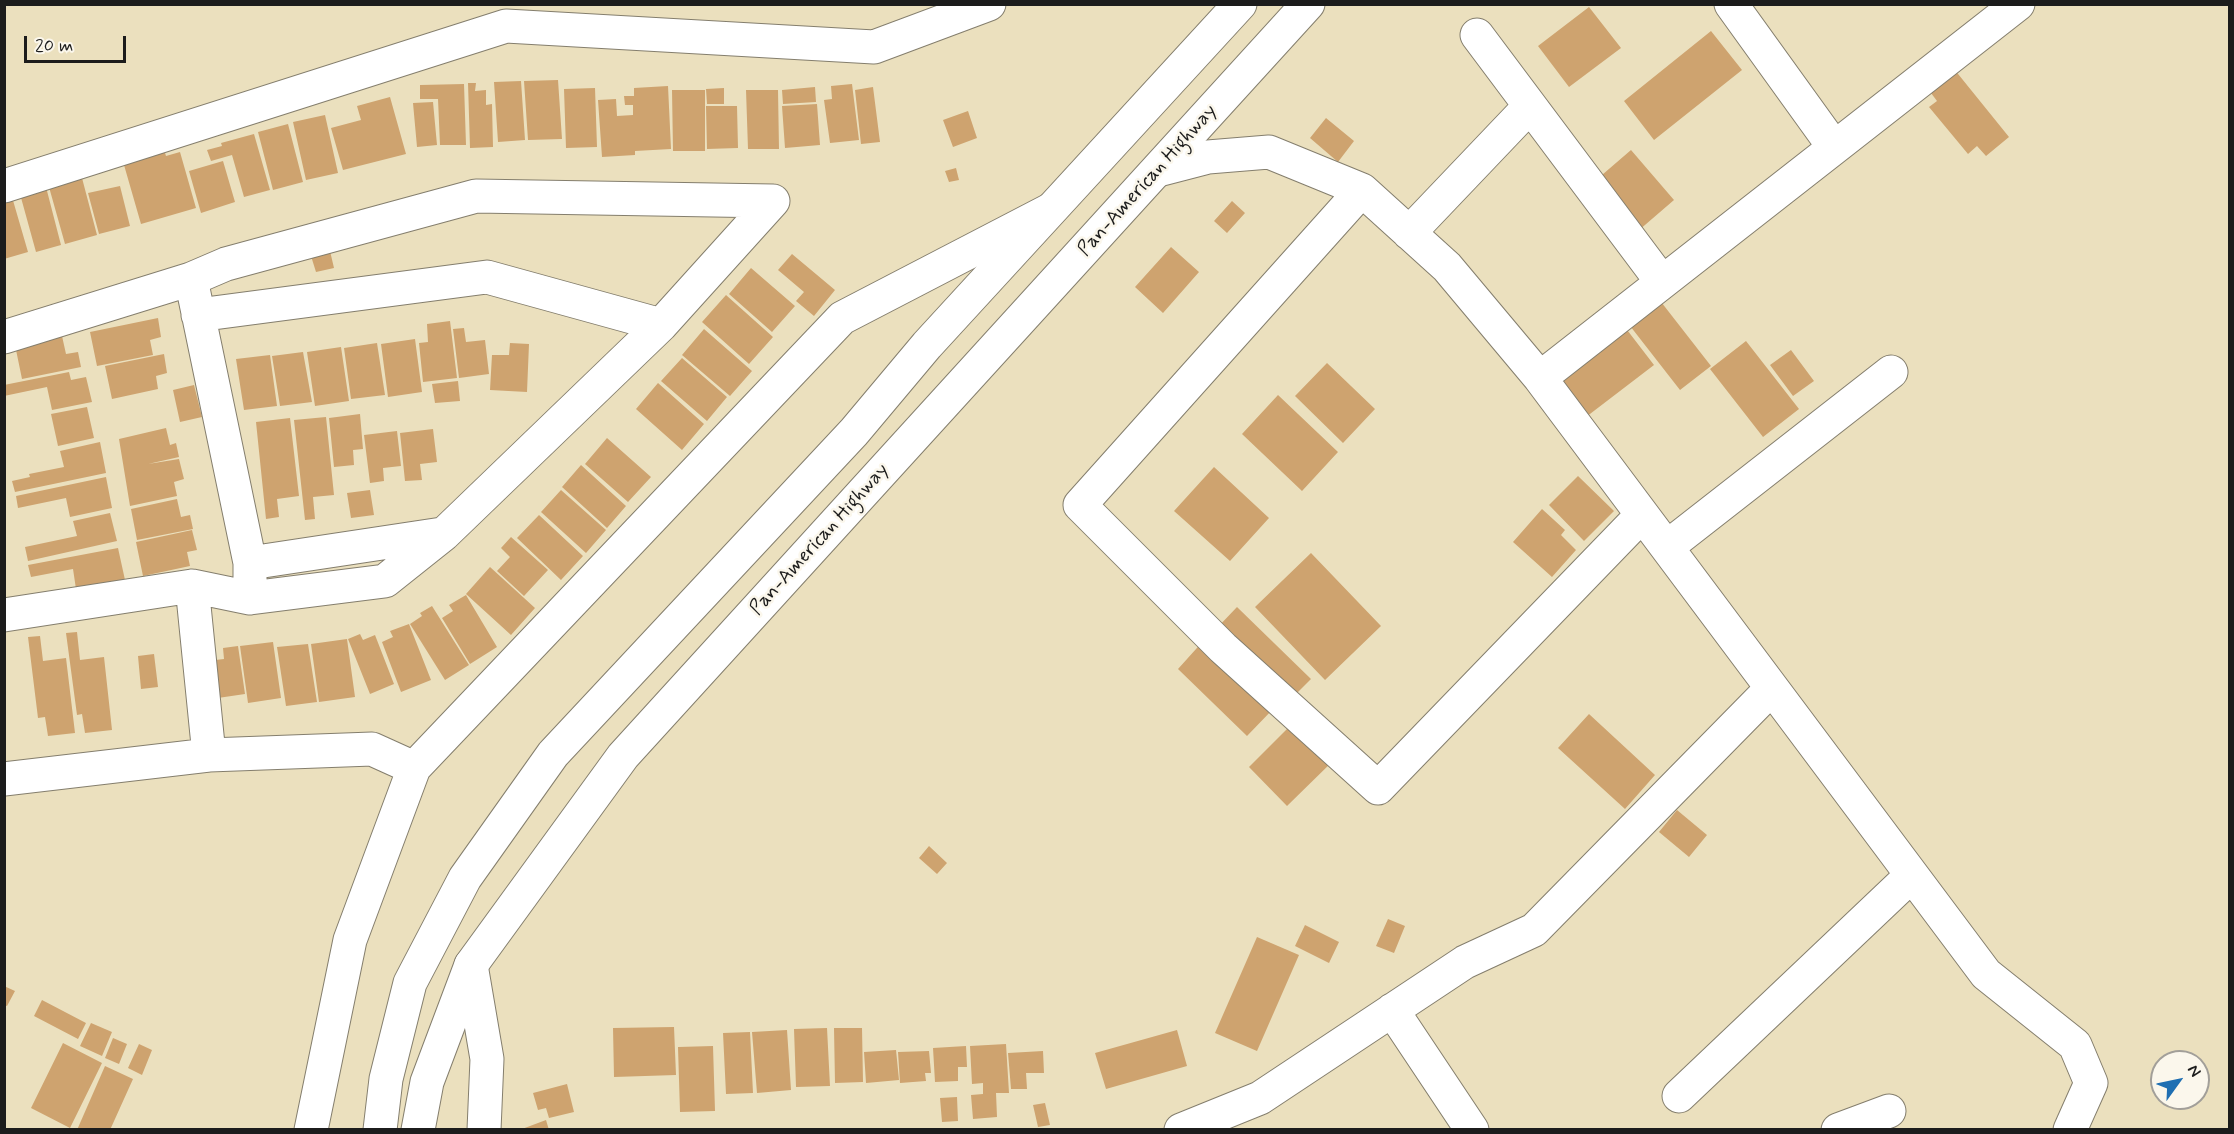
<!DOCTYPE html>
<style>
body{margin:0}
#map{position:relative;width:2234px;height:1134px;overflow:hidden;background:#ebe0be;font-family:Mynerve,sans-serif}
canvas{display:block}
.frame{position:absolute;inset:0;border:6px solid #1c1c1c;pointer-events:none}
.north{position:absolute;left:2150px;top:1050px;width:60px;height:60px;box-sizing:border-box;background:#fbf7ec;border:2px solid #a29f99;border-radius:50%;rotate:57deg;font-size:16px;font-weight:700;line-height:24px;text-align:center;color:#1c1c1c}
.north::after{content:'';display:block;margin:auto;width:21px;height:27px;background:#1f6fb2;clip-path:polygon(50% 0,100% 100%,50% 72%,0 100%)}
.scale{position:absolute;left:24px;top:36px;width:102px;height:27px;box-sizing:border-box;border:3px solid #1c1c1c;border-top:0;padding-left:8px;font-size:18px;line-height:21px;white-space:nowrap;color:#1c1c1c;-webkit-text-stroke:4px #fbf7ec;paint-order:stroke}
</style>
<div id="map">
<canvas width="2234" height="1134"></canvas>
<div class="frame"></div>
<div class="north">N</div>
<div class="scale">20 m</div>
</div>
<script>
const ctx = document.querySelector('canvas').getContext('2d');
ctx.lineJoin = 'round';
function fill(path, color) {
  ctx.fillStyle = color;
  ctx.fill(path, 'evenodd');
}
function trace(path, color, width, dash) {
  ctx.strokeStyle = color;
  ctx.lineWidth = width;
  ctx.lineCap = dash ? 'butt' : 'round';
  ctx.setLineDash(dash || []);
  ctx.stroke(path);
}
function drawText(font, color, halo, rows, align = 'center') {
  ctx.font = font + ' Mynerve,sans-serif';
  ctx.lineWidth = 5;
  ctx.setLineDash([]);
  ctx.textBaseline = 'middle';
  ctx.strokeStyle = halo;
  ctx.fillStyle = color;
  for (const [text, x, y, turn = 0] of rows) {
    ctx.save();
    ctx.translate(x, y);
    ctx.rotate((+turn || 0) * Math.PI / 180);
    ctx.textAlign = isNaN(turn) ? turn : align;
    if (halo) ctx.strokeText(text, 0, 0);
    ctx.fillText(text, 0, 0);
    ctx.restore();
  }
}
fill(new Path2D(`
 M 1589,7 L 1621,48 L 1569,87 L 1538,46 Z
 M 1711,31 L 1742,70 L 1654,140 L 1624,101 Z
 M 1950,64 L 2009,137 L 1986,156 L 1977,146 L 1968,154 L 1929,107 L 1937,101 L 1925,85 Z
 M 558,80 L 562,139 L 528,140 L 524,81 Z
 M 521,81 L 525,140 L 498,142 L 494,82 Z
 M 468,83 L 476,83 L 475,91 L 486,90 L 486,105 L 492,104 L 493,147 L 470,148 Z
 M 464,84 L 466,145 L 440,145 L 438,99 L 420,99 L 420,85 Z
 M 852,84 L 859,140 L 830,143 L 824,100 L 832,99 L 831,86 Z
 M 668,86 L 671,149 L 635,151 L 635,155 L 602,157 L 598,100 L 616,99 L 617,116 L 633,115 L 633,105 L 625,105 L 624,96 L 634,96 L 634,88 Z
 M 815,87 L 816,102 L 783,104 L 782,90 Z
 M 873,87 L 880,142 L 861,144 L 855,90 Z
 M 595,88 L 597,147 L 566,148 L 564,89 Z
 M 724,88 L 724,104 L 707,104 L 706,89 Z
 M 672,90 L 705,90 L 705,151 L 673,151 Z
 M 746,90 L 778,90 L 779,149 L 748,149 Z
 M 390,97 L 406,154 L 343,170 L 331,128 L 361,120 L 357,106 Z
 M 433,102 L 437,145 L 417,147 L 413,103 Z
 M 817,104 L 820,145 L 785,148 L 782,106 Z
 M 706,106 L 737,106 L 738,148 L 707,149 Z
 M 968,111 L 977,138 L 953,147 L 943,120 Z
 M 325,115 L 338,173 L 306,180 L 293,122 Z
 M 1326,118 L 1354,141 L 1338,162 L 1310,138 Z
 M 288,124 L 303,182 L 273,190 L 258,132 Z
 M 254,134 L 270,190 L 244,197 L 232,155 L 211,161 L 207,150 L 222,146 L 221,143 Z
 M 163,146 L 166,156 L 180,152 L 196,208 L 141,224 L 122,158 Z
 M 1631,150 L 1674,200 L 1638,231 L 1595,181 Z
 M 223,161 L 235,202 L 201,213 L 189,171 Z
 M 956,168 L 959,180 L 949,182 L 945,171 Z
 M 82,178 L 97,235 L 65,244 L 49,187 Z
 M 120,186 L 130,226 L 99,234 L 88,193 Z
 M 46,187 L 61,245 L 36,252 L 20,194 Z
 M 12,197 L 28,252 L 4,259 L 4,199 Z
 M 1232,201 L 1245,213 L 1227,233 L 1214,221 Z
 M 1171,247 L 1199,272 L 1163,313 L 1135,287 Z
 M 330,251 L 334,268 L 316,272 L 311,256 Z
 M 792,254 L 835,290 L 814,316 L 796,301 L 804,292 L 778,270 Z
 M 751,268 L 795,306 L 772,332 L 729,294 Z
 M 726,295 L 773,337 L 749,364 L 702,322 Z
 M 1658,298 L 1711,366 L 1680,390 L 1627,322 Z
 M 158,318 L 161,337 L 150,340 L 153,355 L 97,366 L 90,332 Z
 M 450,321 L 457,378 L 423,382 L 419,343 L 428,342 L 427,324 Z
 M 1621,322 L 1654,365 L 1586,417 L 1553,374 Z
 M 464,328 L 466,342 L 485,340 L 489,374 L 459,378 L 453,329 Z
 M 704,329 L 752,371 L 730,396 L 682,355 Z
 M 62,336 L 66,354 L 78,352 L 81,367 L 22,379 L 15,345 Z
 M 415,339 L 422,392 L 388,397 L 381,344 Z
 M 1746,341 L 1799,409 L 1763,437 L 1710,369 Z
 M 377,343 L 385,395 L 351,399 L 344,348 Z
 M 510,343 L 529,344 L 527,392 L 490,390 L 492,355 L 509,355 Z
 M 341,347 L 349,401 L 315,406 L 307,352 Z
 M 1791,350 L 1814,381 L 1793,396 L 1770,365 Z
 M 303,352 L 312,402 L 280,406 L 272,356 Z
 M 164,354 L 167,373 L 156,376 L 158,389 L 112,399 L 105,366 Z
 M 270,355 L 277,406 L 244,410 L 236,359 Z
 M 682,358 L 727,397 L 707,421 L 661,381 Z
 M 1327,363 L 1375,409 L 1343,443 L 1295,396 Z
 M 69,372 L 71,380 L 86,377 L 92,402 L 52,410 L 47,387 L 4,396 L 4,385 Z
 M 458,381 L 460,401 L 435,403 L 432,384 Z
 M 658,383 L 704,424 L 682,450 L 636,409 Z
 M 194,385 L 202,417 L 180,422 L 173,390 Z
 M 1278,395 L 1338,452 L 1302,491 L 1242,434 Z
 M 87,407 L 94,438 L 58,446 L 51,414 Z
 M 360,414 L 363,449 L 353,450 L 354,465 L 334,467 L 329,418 Z
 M 326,417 L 334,495 L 313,497 L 315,519 L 305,520 L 294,420 Z
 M 290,418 L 299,496 L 277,499 L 279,517 L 266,519 L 256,422 Z
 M 166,428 L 170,445 L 176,443 L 179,457 L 148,464 L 179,459 L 184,479 L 174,482 L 177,496 L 130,506 L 119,439 Z
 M 433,429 L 437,462 L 420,464 L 422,480 L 405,481 L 400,433 Z
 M 397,431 L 401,466 L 383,468 L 384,481 L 370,483 L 364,435 Z
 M 607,438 L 651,477 L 628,502 L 585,464 Z
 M 100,442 L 106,473 L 15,492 L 12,481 L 30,477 L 29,474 L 64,467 L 60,451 Z
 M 581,465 L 626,506 L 607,528 L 562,487 Z
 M 1214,467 L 1269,518 L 1230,561 L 1174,511 Z
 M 1578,476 L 1614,511 L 1584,541 L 1549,505 Z
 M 106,477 L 112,508 L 70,517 L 66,498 L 18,508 L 16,496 Z
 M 370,490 L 374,515 L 351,518 L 347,493 Z
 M 561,490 L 606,530 L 586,553 L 541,512 Z
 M 177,499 L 181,517 L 190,515 L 193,529 L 137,540 L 131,509 Z
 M 1542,509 L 1565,530 L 1561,535 L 1576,550 L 1552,577 L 1513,542 Z
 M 110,513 L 117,541 L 28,561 L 25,547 L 77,536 L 73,521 Z
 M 539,515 L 583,556 L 561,580 L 517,538 Z
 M 192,530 L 197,550 L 187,552 L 190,566 L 143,576 L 136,542 Z
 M 511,537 L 548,570 L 524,596 L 497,571 L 510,557 L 501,548 Z
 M 118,548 L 125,580 L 76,589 L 73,569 L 31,577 L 28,565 Z
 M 1311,553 L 1381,626 L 1325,680 L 1255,607 Z
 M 490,567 L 535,608 L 511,635 L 466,594 Z
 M 466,595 L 497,647 L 470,664 L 442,618 L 453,611 L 449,605 Z
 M 432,606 L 469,665 L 445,680 L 410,624 L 422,616 L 420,613 Z
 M 1237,607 L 1311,679 L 1289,701 L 1216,629 Z
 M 409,624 L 431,680 L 401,692 L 382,642 L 393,637 L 390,631 Z
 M 77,632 L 80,660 L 104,657 L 112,730 L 85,733 L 82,714 L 77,715 L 66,633 Z
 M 360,634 L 363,640 L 375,635 L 394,684 L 370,694 L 348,639 Z
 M 40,636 L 43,661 L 66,658 L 75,733 L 48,736 L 45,717 L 38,718 L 28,637 Z
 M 347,639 L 355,697 L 319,702 L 311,644 Z
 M 1205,639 L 1275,707 L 1247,736 L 1178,669 Z
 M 273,642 L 281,698 L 248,703 L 240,646 Z
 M 308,644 L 317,702 L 286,706 L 277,647 Z
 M 238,646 L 245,694 L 211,699 L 207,661 L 224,659 L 223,648 Z
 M 154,654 L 158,687 L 141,689 L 138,656 Z
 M 1589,714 L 1655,775 L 1625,809 L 1558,748 Z
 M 1296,720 L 1335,759 L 1287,806 L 1249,767 Z
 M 1677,810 L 1707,835 L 1689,857 L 1659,832 Z
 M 929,846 L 947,863 L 937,874 L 919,858 Z
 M 1388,919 L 1405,926 L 1394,953 L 1376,946 Z
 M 1305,925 L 1339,942 L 1329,963 L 1295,946 Z
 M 1257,937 L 1299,955 L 1257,1051 L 1215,1033 Z
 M 4,986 L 15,991 L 7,1006 L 4,1005 Z
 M 42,1000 L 86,1023 L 78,1039 L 34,1016 Z
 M 91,1023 L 112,1032 L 102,1056 L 80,1046 Z
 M 674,1027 L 676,1075 L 614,1077 L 613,1028 Z
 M 827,1028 L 830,1086 L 796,1087 L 794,1029 Z
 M 834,1028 L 862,1028 L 863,1082 L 835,1083 Z
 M 787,1030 L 791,1090 L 757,1093 L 752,1032 Z
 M 1177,1030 L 1187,1066 L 1106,1089 L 1095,1053 Z
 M 750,1032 L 753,1093 L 726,1094 L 723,1033 Z
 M 113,1038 L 127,1044 L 119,1064 L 105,1058 Z
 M 63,1043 L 102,1063 L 70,1128 L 31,1108 Z
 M 139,1044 L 152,1050 L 142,1075 L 128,1068 Z
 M 1006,1044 L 1009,1093 L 996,1093 L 997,1117 L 973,1119 L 971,1095 L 983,1094 L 983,1083 L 972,1084 L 970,1046 Z
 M 713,1046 L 715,1111 L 680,1112 L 678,1047 Z
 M 966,1046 L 967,1067 L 958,1067 L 958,1081 L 935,1082 L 933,1048 Z
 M 896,1050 L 899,1080 L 866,1083 L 864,1052 Z
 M 929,1051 L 931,1073 L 925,1073 L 926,1081 L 900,1083 L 898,1052 Z
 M 1043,1051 L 1044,1073 L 1026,1073 L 1027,1089 L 1011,1089 L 1008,1053 Z
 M 105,1066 L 133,1079 L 110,1130 L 77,1130 Z
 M 567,1084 L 574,1112 L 549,1118 L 546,1108 L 538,1110 L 533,1093 Z
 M 957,1097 L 958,1121 L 942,1122 L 940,1098 Z
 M 1045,1103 L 1050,1125 L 1038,1127 L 1033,1105 Z
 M 546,1120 L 549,1130 L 522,1130 L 522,1129 Z`), '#cea36f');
const minor = new Path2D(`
 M 1731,4 L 1834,147
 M 1477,35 L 1662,282
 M 1158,170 L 1208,157 L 1269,152 L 1362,190 L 1447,267 L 1540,378 L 2018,4
 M 4,186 L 506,26 L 874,47 L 989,4
 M 1362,190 L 1080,505 L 1223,648 L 1378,788 L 1642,515
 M 1409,233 L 1530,106
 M 191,279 L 250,563 L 250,598 L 385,581 L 444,534 L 661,325 L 773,201
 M 198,315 L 487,277 L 661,325
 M 4,337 L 191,279 L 226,264 L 476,196 L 773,201
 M 1540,378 L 1986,974 L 2075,1045 L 2091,1083 L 2070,1130
 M 1667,547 L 1891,372
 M 250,563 L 442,534
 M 192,586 L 209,755
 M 4,615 L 192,586 L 250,598
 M 4,779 L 209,755 L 372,749 L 414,768
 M 471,965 L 487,1059 L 484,1130
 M 1392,1010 L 1472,1130
 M 1679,1096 L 1912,875
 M 311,1130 L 350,940 L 414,768 L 842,318 L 1050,210
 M 1181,1130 L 1260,1098 L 1465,962 L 1534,930 L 1772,688
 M 1838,1130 L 1889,1111`);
const trunk = new Path2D(`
 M 380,1130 L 386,1079 L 410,983 L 465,878 L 553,754 L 854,432 L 927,345 L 1240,4
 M 418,1130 L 427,1082 L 471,965 L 623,756 L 1308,4`);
trace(minor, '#847e6d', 35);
trace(trunk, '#847e6d', 35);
trace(minor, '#fff', 33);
trace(trunk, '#fff', 33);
drawText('20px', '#1c1c1c', '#fbf7ec', [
 ["Pan-American Highway",1148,181,-48],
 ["Pan-American Highway",820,540,-48]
]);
</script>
